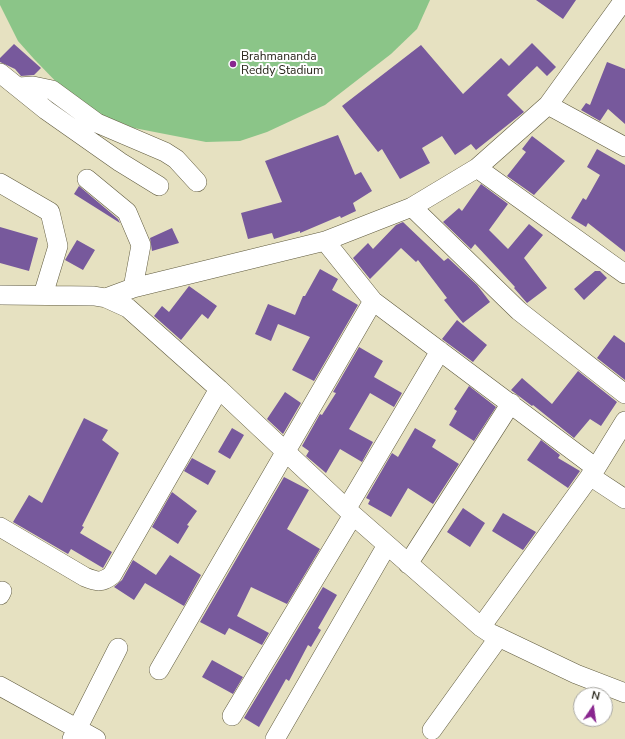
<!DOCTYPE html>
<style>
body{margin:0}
#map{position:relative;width:625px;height:739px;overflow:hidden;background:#e6e1c1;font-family:"Nunito Sans",sans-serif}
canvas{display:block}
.north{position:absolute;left:573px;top:687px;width:40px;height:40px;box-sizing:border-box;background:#fff;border:1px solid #a9a8a3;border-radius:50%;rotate:13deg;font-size:11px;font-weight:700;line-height:16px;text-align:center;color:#272519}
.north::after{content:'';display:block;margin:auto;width:14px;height:18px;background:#89268f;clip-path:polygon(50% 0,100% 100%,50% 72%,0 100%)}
</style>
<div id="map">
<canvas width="625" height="739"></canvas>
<div class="north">N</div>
</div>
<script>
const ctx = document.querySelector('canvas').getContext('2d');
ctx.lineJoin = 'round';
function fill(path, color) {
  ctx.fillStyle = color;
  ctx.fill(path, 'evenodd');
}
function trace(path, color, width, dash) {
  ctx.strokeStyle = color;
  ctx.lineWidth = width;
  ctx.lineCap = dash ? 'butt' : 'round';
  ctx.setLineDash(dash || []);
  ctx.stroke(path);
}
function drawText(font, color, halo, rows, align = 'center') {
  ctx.font = font + ' "Nunito Sans",sans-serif';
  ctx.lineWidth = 4;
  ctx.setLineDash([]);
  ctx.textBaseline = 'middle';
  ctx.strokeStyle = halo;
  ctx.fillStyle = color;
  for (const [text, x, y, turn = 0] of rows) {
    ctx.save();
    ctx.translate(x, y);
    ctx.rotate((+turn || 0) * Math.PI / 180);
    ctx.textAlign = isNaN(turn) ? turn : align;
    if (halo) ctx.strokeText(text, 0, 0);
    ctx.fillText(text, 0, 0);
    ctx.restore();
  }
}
fill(new Path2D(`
 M 0,0 L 430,0 L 417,29 L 391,54 L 325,105 L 267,132 L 240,141 L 206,142 L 134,128 L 100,114 L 65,91 L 34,59 L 18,41 L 0,5 Z`), '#8bc588');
fill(new Path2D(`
 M 536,0 L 576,0 L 563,19 Z
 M 532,43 L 556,67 L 547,76 L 537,66 L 507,95 L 524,112 L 476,150 L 471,144 L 455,155 L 442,136 L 422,148 L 430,163 L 400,179 L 382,149 L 378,152 L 342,106 L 421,45 L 463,94 L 501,58 L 509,66 Z
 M 14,44 L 41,68 L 34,75 L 21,76 L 15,69 L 0,62 L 0,58 Z
 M 607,62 L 625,69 L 625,124 L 608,109 L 600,121 L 581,110 L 586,103 L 590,105 Z
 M 338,135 L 355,175 L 361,172 L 372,191 L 353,203 L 356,211 L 341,218 L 340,216 L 300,233 L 300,231 L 274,239 L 272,233 L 248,239 L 241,213 L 282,202 L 265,161 Z
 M 532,136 L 565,161 L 534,195 L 507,176 L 526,152 L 522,149 Z
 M 597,149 L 625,165 L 625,252 L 588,223 L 586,227 L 571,218 L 583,198 L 586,200 L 600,175 L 587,167 Z
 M 481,184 L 508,204 L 489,230 L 508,249 L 529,224 L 543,235 L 524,258 L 547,288 L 527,303 L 514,288 L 515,287 L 475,244 L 471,249 L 443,222 L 459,208 L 462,211 Z
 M 79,186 L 118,219 L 120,223 L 74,194 Z
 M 403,222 L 444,261 L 448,258 L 477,285 L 490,302 L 463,323 L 444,300 L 447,298 L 418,260 L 416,262 L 401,248 L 370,279 L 353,258 L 368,243 L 373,249 L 396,225 Z
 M 0,227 L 38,238 L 29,271 L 0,263 Z
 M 172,228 L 179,243 L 152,251 L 150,238 Z
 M 77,240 L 95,250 L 83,270 L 65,260 Z
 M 320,269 L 338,279 L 332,290 L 358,305 L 314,381 L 292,370 L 310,337 L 278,324 L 271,341 L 255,334 L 268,304 L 295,315 L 303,296 L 305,296 Z
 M 595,271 L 600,271 L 607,278 L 584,300 L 574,289 Z
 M 189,286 L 217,306 L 208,319 L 202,314 L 181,340 L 154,316 L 162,306 L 169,312 Z
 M 457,320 L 487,345 L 473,362 L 442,339 Z
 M 614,335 L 625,343 L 625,380 L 597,358 Z
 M 359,347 L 383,361 L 374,377 L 402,393 L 394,407 L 370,393 L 349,429 L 373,442 L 362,462 L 340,449 L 326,473 L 306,456 L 309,451 L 302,446 L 320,414 L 322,415 L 336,393 L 333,392 Z
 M 578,371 L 617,402 L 601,426 L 590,419 L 574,438 L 533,405 L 532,406 L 511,390 L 522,378 L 552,404 Z
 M 469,386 L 496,407 L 474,441 L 449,425 L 457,411 L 454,409 Z
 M 285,392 L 301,403 L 283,434 L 267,419 Z
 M 84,418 L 108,430 L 102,440 L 119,453 L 82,526 L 84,527 L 80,533 L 112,552 L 103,568 L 71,549 L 68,554 L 13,522 L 29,495 L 42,503 Z
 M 232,428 L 244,435 L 230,459 L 218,452 Z
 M 415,428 L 436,440 L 432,447 L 459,464 L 433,504 L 408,488 L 391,517 L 368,504 L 370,500 L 366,498 L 392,453 L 398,457 Z
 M 541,440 L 560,455 L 558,458 L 580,471 L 568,488 L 527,460 Z
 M 192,458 L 216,471 L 208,485 L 184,471 Z
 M 284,477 L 309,490 L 287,529 L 320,549 L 287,604 L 251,587 L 237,616 L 269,633 L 262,645 L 229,628 L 225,635 L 200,622 Z
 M 172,492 L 197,511 L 187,525 L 189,526 L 178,544 L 152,527 Z
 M 463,508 L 485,523 L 470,547 L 447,532 Z
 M 503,513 L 536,532 L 523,550 L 492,531 Z
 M 170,555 L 201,575 L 184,606 L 145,583 L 134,600 L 114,587 L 122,580 L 133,560 L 156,575 Z
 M 323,587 L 337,595 L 318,628 L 321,630 L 311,647 L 308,645 L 289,681 L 286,679 L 259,727 L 244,718 Z
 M 212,660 L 243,677 L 233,694 L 202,677 Z`), '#77599c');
const minor = new Path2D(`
 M 0,73 L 46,110 L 120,162 L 159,186
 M 19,87 L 33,86 L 52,90 L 97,123 L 165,152 L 176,159 L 197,182
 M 548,105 L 625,147
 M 477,168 L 625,274
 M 87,179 L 127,212 L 141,245 L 133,288
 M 0,183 L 50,212 L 58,246 L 43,295
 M 412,207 L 519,311 L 625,394
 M 325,241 L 373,301 L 596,468 L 625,421
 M 0,295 L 94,296 L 106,298 L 128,308 L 219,389 L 353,515 L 481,627 L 490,633 L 576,674 L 625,693
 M 106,298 L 133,288 L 325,241 L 412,207 L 477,168 L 548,105 L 624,0
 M 590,476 L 625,499
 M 347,508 L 440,351
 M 0,527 L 85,577 C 97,582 102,583 112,575 L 219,389
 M 408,564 L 511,403
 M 0,595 L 2,591
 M 481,627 L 596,468
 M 159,670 L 373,301
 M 0,686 L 96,739
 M 232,716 L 353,515
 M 432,730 L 499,637
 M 72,739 L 118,648
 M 275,739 L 387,545`);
trace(minor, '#605b3f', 20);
trace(minor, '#fff', 19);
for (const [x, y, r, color] of [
 [233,64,4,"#89268f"]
]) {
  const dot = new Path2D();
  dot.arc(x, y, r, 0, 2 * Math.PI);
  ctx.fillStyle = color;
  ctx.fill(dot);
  trace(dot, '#fff', 1.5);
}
drawText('12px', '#272519', '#fff', [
 ["Brahmananda",241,57],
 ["Reddy Stadium",241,71]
], 'left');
</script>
